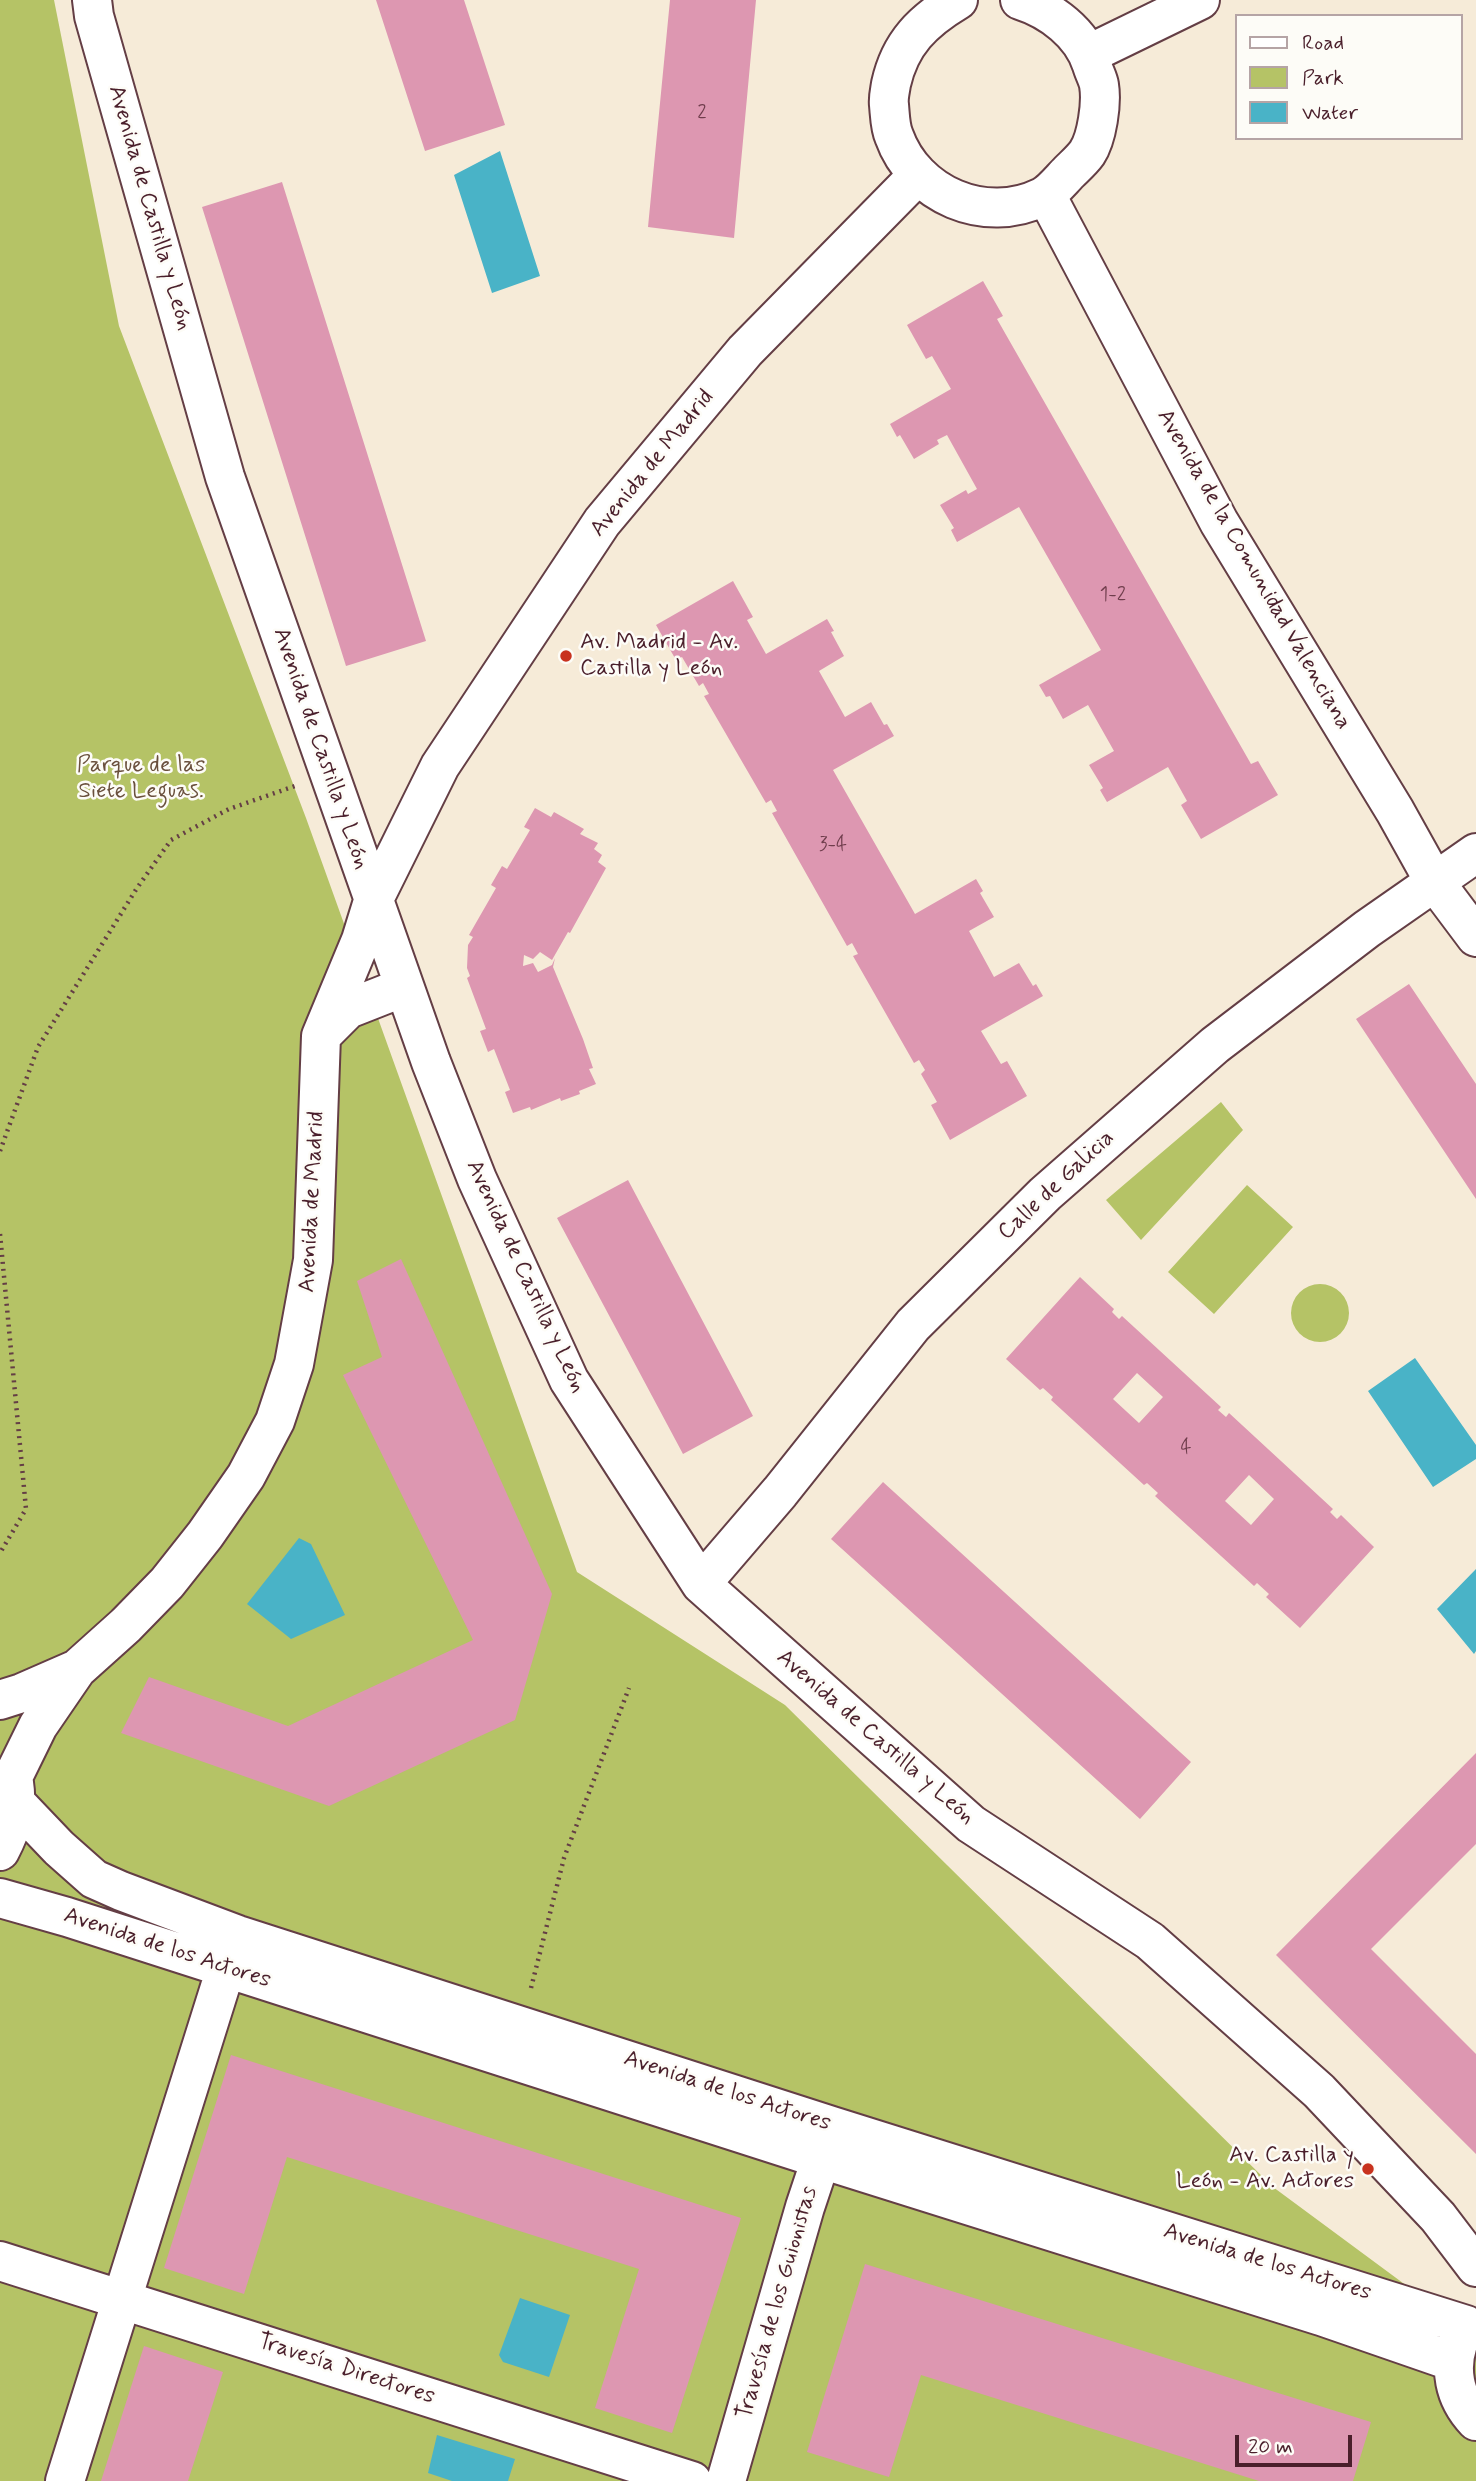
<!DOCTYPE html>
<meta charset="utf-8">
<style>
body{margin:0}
#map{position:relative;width:1476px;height:2481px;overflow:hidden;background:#f6ebd8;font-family:Mynerve,sans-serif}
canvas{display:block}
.legend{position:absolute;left:1235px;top:14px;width:228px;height:126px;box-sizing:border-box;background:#fdfcf7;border:2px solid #b5a4a5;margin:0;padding:9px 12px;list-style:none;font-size:21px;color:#4a1f2b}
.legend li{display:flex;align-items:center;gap:14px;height:35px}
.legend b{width:35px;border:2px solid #b5a4a5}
.scale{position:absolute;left:1235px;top:2435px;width:117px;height:32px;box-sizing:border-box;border:4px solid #4a1f2b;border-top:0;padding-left:9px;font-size:21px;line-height:24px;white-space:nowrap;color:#4a1f2b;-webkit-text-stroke:5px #fdfcf7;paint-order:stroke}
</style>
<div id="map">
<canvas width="1476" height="2481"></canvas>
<ul class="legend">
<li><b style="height:9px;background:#fff"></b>Road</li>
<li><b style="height:19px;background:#b5c366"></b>Park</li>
<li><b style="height:19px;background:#49b3c7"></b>Water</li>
</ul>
<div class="scale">20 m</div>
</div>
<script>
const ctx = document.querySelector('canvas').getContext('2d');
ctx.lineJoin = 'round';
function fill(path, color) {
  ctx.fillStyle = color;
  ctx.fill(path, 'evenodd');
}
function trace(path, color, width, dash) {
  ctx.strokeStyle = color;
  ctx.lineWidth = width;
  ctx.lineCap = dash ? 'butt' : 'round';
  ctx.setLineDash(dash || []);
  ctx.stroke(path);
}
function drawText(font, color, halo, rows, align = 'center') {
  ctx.font = font + ' Mynerve,sans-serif';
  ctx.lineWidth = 5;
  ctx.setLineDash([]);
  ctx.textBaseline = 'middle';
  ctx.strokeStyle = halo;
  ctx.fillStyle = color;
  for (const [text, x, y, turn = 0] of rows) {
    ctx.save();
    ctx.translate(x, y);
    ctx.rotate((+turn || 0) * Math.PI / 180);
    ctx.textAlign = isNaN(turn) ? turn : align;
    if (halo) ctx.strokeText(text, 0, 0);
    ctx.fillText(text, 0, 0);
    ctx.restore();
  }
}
fill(new Path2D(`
 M 0,0 L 54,0 L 119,326 L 306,818 L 577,1572 L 785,1705 L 1273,2187 L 1476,2337 L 1476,2481 L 0,2481 Z
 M 1221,1102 L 1243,1130 L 1141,1240 L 1106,1200 Z
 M 1247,1185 L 1293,1227 L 1214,1314 L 1168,1272 Z
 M1291 1313a29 29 0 1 1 58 0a29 29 0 1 1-58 0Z`), '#b5c366');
fill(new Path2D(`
 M 500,151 L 540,276 L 492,293 L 454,175 Z
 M 1415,1358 L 1476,1445 L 1476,1459 L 1433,1487 L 1368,1391 Z
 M 299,1538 L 311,1544 L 345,1615 L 291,1639 L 247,1604 Z
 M 1476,1569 L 1476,1651 L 1474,1654 L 1437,1609 Z
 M 520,2298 L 570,2315 L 549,2377 L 503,2362 L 499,2355 Z
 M 437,2435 L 515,2459 L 508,2481 L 452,2481 L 428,2473 Z`), '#49b3c7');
fill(new Path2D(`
 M 376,0 L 464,0 L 505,125 L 425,151 Z
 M 670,0 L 756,0 L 734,238 L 648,227 Z
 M 282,182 L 426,641 L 346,666 L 202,207 Z
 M 983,281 L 1003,316 L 997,319 L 1251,764 L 1258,761 L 1278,795 L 1201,839 L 1181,805 L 1187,801 L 1168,767 L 1107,802 L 1100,790 L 1103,788 L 1089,765 L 1114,751 L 1088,705 L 1063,719 L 1050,696 L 1046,697 L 1039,685 L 1101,650 L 1019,507 L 957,542 L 951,530 L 954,528 L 940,505 L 966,490 L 968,494 L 977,489 L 947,435 L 937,440 L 939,444 L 914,459 L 900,435 L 897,437 L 890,424 L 951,389 L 932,356 L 926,359 L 907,325 Z
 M 733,581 L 753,617 L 747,620 L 766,654 L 827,619 L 834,631 L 831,632 L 844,656 L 819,671 L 845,717 L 871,702 L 884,725 L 887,724 L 894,736 L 833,770 L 915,914 L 976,879 L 983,891 L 980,893 L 994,917 L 969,931 L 994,977 L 1019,963 L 1033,986 L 1036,984 L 1043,996 L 981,1031 L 1001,1064 L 1007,1061 L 1027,1096 L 950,1140 L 931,1105 L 937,1102 L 921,1074 L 925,1070 L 919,1060 L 914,1063 L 853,956 L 858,954 L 852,943 L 847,946 L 772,813 L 777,811 L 771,800 L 766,803 L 704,696 L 709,694 L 703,683 L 699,686 L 682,657 L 676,660 L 656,625 Z
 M 535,808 L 551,817 L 554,812 L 584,829 L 580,834 L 598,843 L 594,849 L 602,855 L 598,862 L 606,868 L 570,933 L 568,932 L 552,960 L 540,952 L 533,959 L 524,955 L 523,966 L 533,963 L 538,972 L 552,965 L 555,958 L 553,967 L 583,1039 L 593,1068 L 589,1069 L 596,1084 L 579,1091 L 580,1094 L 561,1101 L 560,1098 L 531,1110 L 530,1107 L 513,1113 L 505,1092 L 510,1090 L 494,1049 L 488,1052 L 480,1031 L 486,1029 L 467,978 L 470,976 L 467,968 L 468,945 L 473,937 L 469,935 L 496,888 L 491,885 L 502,866 L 507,869 L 530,830 L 524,827 Z
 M 1409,984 L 1476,1084 L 1476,1199 L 1356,1019 Z
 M 628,1180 L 753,1416 L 683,1454 L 557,1218 Z
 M 401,1259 L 552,1594 L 515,1720 L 329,1806 L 121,1733 L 149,1677 L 288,1726 L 473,1640 L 343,1375 L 382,1357 L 357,1281 Z
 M 1080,1277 L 1114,1309 L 1112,1312 L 1119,1319 L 1122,1316 L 1221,1407 L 1218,1410 L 1226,1417 L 1229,1413 L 1333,1509 L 1330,1512 L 1337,1519 L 1341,1515 L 1374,1547 L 1300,1628 L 1266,1597 L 1269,1594 L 1257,1583 L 1254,1586 L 1155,1496 L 1158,1493 L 1147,1483 L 1144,1485 L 1051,1400 L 1053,1397 L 1043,1388 L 1040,1390 L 1006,1359 ZM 1137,1373 L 1163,1397 L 1139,1423 L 1113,1399 ZM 1249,1475 L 1274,1499 L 1251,1525 L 1225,1501 Z
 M 883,1482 L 1191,1762 L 1140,1819 L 831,1539 Z
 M 1476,1753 L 1476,1844 L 1371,1949 L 1476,2054 L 1476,2154 L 1276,1955 Z
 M 231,2055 L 741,2218 L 672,2433 L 595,2408 L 639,2269 L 287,2157 L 244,2294 L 164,2268 Z
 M 865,2264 L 1371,2422 L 1353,2481 L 1259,2481 L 921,2375 L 889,2477 L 807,2452 Z
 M 144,2346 L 223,2372 L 188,2481 L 101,2481 Z`), '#dd97b1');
const street = new Path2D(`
 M 92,0 L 94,16 L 225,477 L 431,1062 L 477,1179 L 569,1380 L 701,1584 L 971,1824 L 1150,1941 L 1319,2091 L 1438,2217 L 1476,2267
 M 958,0 C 923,21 900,43 891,84 C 890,91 888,98 889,105 C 890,115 890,127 894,136 C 915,195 985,225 1042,197 C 1052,192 1061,180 1069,172 C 1075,166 1082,160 1087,153 C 1097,138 1102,103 1099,85 C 1098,79 1094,72 1092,65 C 1082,33 1051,10 1020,0
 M 1089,54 L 1200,0
 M 1046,195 L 1219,522 L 1395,811 L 1434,881 L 1476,937
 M 322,1035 L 348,1009 L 404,987
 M 701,1584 L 780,1492 L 913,1325 L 1045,1194 L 1215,1045 L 1367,929 L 1476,853
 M 0,1700 L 22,1693 L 77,1669 L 126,1625 L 167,1583 L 205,1535 L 246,1476 L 275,1421 L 294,1364 L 313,1260 L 321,1036 L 361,940 L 373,901 L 440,766 L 602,522 L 745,351 L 918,175
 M 13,1777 L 38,1726 L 77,1669
 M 17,1804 L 59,1848 L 94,1879 L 121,1891 L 238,1935 L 832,2126 L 1466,2325
 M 0,1851 C 12,1828 18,1809 14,1783
 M 0,1898 L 67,1917 L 821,2159 L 1321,2316 L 1454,2362
 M 0,2261 L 692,2481
 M 1460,2338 C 1448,2368 1454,2398 1476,2421
 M 65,2481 L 226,1968
 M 726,2481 L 805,2207 L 829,2135`);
trace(street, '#643e45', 42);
trace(new Path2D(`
 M 0,1151 L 38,1047 L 137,888 L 171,840 L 229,809 L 295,786
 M 0,1234 L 26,1509 L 0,1553
 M 531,1988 L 564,1858 L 629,1688`), '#643e45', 4.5, [2, 5]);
trace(street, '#fff', 38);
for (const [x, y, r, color] of [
 [566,656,7,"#c8321e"],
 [1368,2169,7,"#c8321e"]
]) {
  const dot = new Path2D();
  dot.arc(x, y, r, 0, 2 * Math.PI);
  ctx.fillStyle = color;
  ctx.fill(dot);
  trace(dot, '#fdfcf7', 2.5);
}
drawText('19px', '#6f3d4c', null, [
 ["2",702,114],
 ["1-2",1113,596],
 ["3-4",833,846],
 ["4",1186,1449]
]);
drawText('23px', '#4a1f2b', '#fdfcf7', [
 ["Avenida de Castilla y León",149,208,74],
 ["Avenida de Madrid",653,464,-51],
 ["Avenida de la Comunidad Valenciana",1253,570,60],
 ["Avenida de Castilla y León",320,749,71],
 ["Calle de Galicia",1057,1186,-43],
 ["Avenida de Madrid",313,1202,-87],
 ["Avenida de Castilla y León",525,1277,65],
 ["Avenida de Castilla y León",875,1738,41],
 ["Avenida de los Actores",167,1949,18],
 ["Avenida de los Actores",727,2092,18],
 ["Avenida de los Actores",1267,2263,17],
 ["Travesía de los Guionistas",778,2303,-74],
 ["Travesía Directores",346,2370,18]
]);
drawText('23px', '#4a1f2b', '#fdfcf7', [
 ["Av. Madrid - Av.",580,643],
 ["Castilla y León",580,669],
 ["Av. Castilla y",1354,2156,"right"],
 ["León - Av. Actores",1354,2182,"right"]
], 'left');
drawText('23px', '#6a503d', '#fdfcf7', [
 ["Parque de las",141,766],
 ["Siete Leguas.",141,792]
]);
</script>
